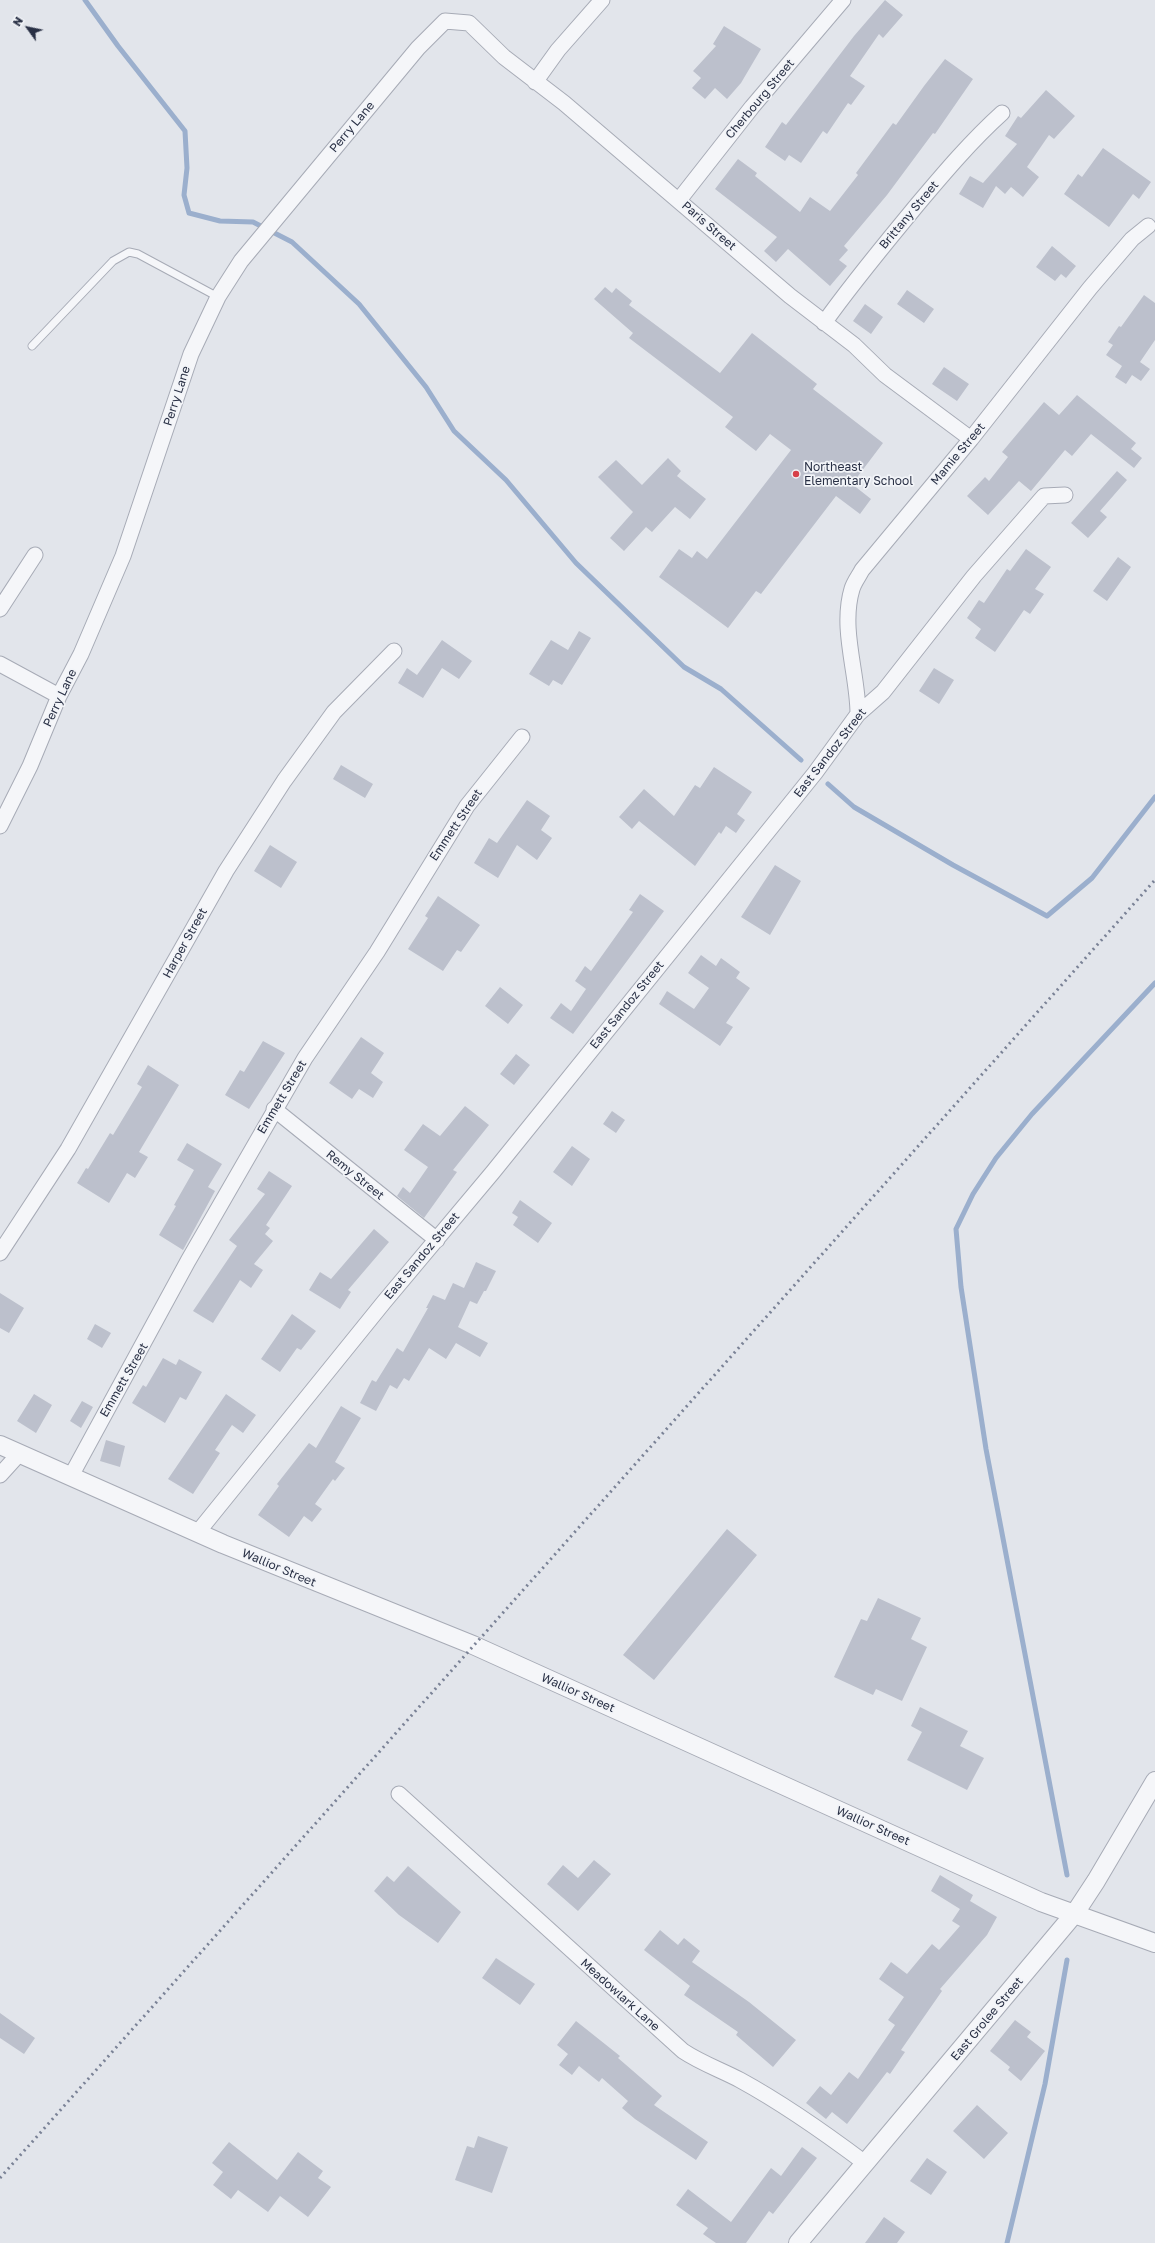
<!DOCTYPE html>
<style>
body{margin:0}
#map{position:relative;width:1155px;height:2243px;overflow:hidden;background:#e2e5eb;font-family:"Golos Text",sans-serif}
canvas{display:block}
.north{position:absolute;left:8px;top:8px;width:40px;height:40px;-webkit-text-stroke:3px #f2f4f8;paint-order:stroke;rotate:303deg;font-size:11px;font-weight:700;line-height:16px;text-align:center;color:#293045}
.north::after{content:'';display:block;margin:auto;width:14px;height:18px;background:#293045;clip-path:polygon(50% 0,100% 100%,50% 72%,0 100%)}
</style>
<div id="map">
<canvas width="1155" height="2243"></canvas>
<div class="north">N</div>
</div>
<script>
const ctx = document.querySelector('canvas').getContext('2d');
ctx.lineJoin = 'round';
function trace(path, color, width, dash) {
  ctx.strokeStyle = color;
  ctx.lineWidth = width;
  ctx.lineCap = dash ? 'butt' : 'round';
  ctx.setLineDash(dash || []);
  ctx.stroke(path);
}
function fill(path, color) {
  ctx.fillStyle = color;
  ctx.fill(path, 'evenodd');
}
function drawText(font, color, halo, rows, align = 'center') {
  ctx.font = font + ' "Golos Text",sans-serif';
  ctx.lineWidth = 3.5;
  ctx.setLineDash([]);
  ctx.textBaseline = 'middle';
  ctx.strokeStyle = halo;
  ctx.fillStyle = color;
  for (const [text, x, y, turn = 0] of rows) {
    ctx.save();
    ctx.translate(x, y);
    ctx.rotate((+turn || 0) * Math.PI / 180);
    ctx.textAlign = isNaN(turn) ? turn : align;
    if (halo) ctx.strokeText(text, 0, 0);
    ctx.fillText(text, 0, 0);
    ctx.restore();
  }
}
trace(new Path2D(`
 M 85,0 L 118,46 L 185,131 L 187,168 L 184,195 L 189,213 L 220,221 L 253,222 L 292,242 L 359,304 L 426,387 L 454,431 L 506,480 L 576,563 L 684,667 L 721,689 L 801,760
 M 828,784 L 854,807 L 953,865 L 1047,916 L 1092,878 L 1155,797
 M 1067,1875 L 986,1449 L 961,1287 L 956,1229 L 973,1194 L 996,1158 L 1032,1114 L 1155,983
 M 1007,2243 L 1045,2084 L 1067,1960`), '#9bafcd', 5);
fill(new Path2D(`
 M 885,0 L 903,15 L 883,38 L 879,34 L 850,76 L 865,86 L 851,105 L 848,103 L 827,134 L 823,131 L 801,163 L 789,155 L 785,161 L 765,147 L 782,122 L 786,125 L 854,36 Z
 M 724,26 L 761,49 L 741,83 L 727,99 L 715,88 L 705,99 L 692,88 L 701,78 L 693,71 L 716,46 L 713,44 Z
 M 945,59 L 973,79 L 935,134 L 933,133 L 887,195 L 844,246 L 848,250 L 839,260 L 847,266 L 830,286 L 788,249 L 776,262 L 764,251 L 777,237 L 715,189 L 738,159 L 757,173 L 755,176 L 800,212 L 810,197 L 830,211 L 858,175 L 856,173 L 893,123 L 896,125 L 924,86 Z
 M 1046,90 L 1075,116 L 1054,139 L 1049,135 L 1027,167 L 1039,177 L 1023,197 L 1011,187 L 1005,194 L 996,186 L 983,208 L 959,194 L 970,176 L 983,183 L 1017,144 L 1005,136 L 1018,116 L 1021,118 Z
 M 1103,148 L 1151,182 L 1139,199 L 1133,194 L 1109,227 L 1064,194 L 1078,174 L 1082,177 Z
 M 1052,246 L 1076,266 L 1066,278 L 1061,274 L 1055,281 L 1036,267 Z
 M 605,287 L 612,293 L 616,288 L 632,301 L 629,305 L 720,373 L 752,333 L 817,384 L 813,389 L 883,443 L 852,484 L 871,499 L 860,514 L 836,496 L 761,594 L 756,591 L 728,628 L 659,577 L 679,549 L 692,558 L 697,551 L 707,559 L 791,450 L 770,434 L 756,451 L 725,427 L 733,417 L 629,338 L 633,333 L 594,299 Z
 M 907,290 L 934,309 L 924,323 L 897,304 Z
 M 1144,295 L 1155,303 L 1155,340 L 1140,362 L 1150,369 L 1141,381 L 1132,375 L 1126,384 L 1115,377 L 1122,366 L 1106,355 L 1113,345 L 1108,342 L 1119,326 L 1121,327 Z
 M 865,304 L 883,317 L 871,334 L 853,321 Z
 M 944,367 L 969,384 L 957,401 L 932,384 Z
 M 1077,395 L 1136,443 L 1131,449 L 1142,458 L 1134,468 L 1091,434 L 1072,456 L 1065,450 L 1031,491 L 1019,481 L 988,515 L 967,496 L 985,477 L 989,481 L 1008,457 L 1002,452 L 1044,402 L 1059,415 Z
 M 668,458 L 681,471 L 677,476 L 706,499 L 690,519 L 675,507 L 652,532 L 646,527 L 624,551 L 610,538 L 633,512 L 598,477 L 616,460 L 642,485 Z
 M 1117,471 L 1127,480 L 1100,511 L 1107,517 L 1088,538 L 1071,523 Z
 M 1026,549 L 1051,567 L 1035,589 L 1044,594 L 1030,614 L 1024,610 L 995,652 L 975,638 L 981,629 L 967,618 L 979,600 L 984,603 L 1007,569 L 1010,571 Z
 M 1118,557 L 1131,567 L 1107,601 L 1093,591 Z
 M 579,631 L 591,638 L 562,685 L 553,680 L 549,686 L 529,674 L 551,640 L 568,650 Z
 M 442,640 L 472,661 L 459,679 L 442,668 L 423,698 L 398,683 L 407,668 L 417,675 Z
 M 934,668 L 954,680 L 939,704 L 919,691 Z
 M 341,765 L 373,784 L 365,798 L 333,779 Z
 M 714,767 L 752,792 L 737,814 L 745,820 L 736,833 L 726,826 L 721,834 L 719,832 L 695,866 L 639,821 L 632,829 L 619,817 L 644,789 L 674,816 L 695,785 L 700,788 Z
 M 527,800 L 550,816 L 541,830 L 552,838 L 537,860 L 517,845 L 498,878 L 474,863 L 489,838 L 497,843 Z
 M 270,845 L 297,862 L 281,888 L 254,871 Z
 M 775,865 L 801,881 L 770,935 L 741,917 Z
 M 640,894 L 664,911 L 573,1034 L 550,1018 L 561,1003 L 571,1011 L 586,989 L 575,981 L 585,966 L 591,971 L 633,912 L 629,910 Z
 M 438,896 L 480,925 L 461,952 L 457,950 L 443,971 L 408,949 L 428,918 L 425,916 Z
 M 701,955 L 716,966 L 721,958 L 740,972 L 736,978 L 750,988 L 726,1023 L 733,1027 L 720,1046 L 659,1004 L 667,991 L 694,1009 L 709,988 L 688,973 Z
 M 500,987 L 523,1005 L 508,1024 L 485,1006 Z
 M 361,1037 L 384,1053 L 371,1073 L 383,1082 L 373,1098 L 359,1089 L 352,1099 L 329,1083 Z
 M 263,1041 L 285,1053 L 249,1109 L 225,1095 L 240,1070 L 244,1072 Z
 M 516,1054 L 530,1065 L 514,1085 L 500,1074 Z
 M 148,1065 L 179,1085 L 139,1152 L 148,1157 L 135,1178 L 127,1173 L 109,1203 L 77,1183 L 86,1168 L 88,1169 L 110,1133 L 113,1135 L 142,1087 L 137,1084 Z
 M 465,1106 L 489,1125 L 453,1170 L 457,1172 L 424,1218 L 397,1196 L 403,1187 L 410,1193 L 428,1167 L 404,1150 L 423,1124 L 440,1136 Z
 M 612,1111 L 625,1120 L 616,1133 L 603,1124 Z
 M 187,1143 L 222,1164 L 208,1187 L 215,1191 L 183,1250 L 159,1235 L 176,1206 L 174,1205 L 194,1170 L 177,1160 Z
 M 572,1146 L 590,1159 L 572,1186 L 553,1172 Z
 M 269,1171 L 292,1186 L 266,1225 L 270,1228 L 265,1234 L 273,1241 L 254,1264 L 263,1270 L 251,1288 L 240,1280 L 213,1323 L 193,1311 L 237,1246 L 229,1240 L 265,1194 L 257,1189 Z
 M 520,1200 L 552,1223 L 538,1243 L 513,1225 L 518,1217 L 512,1213 Z
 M 374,1229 L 389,1242 L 348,1290 L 351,1292 L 340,1309 L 309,1290 L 320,1272 L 331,1279 Z
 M 476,1262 L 496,1271 L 486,1291 L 484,1291 L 477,1304 L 470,1301 L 458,1327 L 488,1343 L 480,1357 L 456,1343 L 446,1359 L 429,1348 L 409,1381 L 404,1378 L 397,1389 L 390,1385 L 376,1411 L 360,1403 L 372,1380 L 376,1382 L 397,1348 L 403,1352 L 428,1308 L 426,1308 L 433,1295 L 445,1300 L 453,1283 L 464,1288 Z
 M 0,1293 L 24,1308 L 9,1333 L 0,1328 Z
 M 292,1314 L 316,1331 L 301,1350 L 297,1348 L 280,1372 L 261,1359 Z
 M 95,1324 L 111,1333 L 102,1348 L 87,1339 Z
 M 163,1358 L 176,1365 L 179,1359 L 202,1372 L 186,1400 L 180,1397 L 165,1423 L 132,1403 L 143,1385 L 146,1387 Z
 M 34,1394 L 52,1405 L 36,1433 L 17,1421 Z
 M 226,1394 L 256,1415 L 243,1433 L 232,1425 L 215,1450 L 220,1453 L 193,1494 L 168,1479 Z
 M 82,1401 L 93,1407 L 81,1428 L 70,1421 Z
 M 341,1406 L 361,1418 L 335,1462 L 345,1468 L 335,1481 L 333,1479 L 315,1504 L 322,1509 L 312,1522 L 304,1516 L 289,1537 L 258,1515 L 279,1486 L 277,1484 L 309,1443 L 316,1448 Z
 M 106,1440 L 125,1446 L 120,1467 L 100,1461 Z
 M 727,1529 L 757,1555 L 654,1680 L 623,1655 Z
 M 878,1598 L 921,1618 L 911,1639 L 927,1647 L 902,1701 L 876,1689 L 873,1695 L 834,1677 L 861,1619 L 867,1621 Z
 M 920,1707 L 968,1731 L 960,1746 L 984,1758 L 967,1790 L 907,1760 L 922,1732 L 911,1726 Z
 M 594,1860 L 611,1874 L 578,1911 L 547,1884 L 563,1865 L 578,1878 Z
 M 408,1866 L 461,1912 L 438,1943 L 399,1915 L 374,1891 L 387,1876 L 394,1882 Z
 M 940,1875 L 973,1895 L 970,1901 L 997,1917 L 987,1935 L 940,1989 L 942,1991 L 901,2050 L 905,2052 L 890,2074 L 887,2072 L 847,2124 L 832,2112 L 826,2119 L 806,2103 L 820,2086 L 831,2095 L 849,2072 L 858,2079 L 895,2025 L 888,2020 L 904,1997 L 879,1979 L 891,1962 L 907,1974 L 932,1944 L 939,1950 L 960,1926 L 952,1921 L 960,1909 L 931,1891 Z
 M 660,1930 L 678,1945 L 684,1938 L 700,1951 L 692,1962 L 749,2002 L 796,2040 L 773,2067 L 736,2035 L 738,2032 L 684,1995 L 690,1986 L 644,1950 Z
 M 496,1958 L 535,1984 L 520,2005 L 482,1978 Z
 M 0,2013 L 35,2038 L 24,2054 L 0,2038 Z
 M 1015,2020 L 1031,2032 L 1027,2037 L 1045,2051 L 1021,2081 L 1008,2070 L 1010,2067 L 990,2051 Z
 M 576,2021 L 620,2056 L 618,2058 L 662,2096 L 654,2105 L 708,2142 L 696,2160 L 635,2119 L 622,2108 L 628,2101 L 602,2078 L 599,2082 L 579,2066 L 572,2075 L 559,2065 L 568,2054 L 557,2045 Z
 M 977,2105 L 1008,2133 L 984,2159 L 953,2131 Z
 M 478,2136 L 508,2147 L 492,2193 L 455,2180 L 467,2146 L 474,2148 Z
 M 229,2142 L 277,2180 L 298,2152 L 323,2171 L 318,2178 L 331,2187 L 308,2217 L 280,2196 L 268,2212 L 238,2190 L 231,2199 L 213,2185 L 223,2172 L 212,2163 Z
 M 802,2147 L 817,2158 L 773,2214 L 769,2211 L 746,2243 L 716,2243 L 703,2234 L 708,2228 L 676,2205 L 688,2189 L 731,2222 L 771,2168 L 781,2176 Z
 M 927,2158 L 947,2172 L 931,2195 L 910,2181 Z
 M 884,2217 L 905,2232 L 897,2243 L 865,2243 Z`), '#bcc0cc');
const service = new Path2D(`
 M 32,346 L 113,261 L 129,252 L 138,254 L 218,297`);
const minor = new Path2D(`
 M 535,82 L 558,50 L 602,0
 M 679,200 L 752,107 L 843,0
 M 824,323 C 853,282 885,244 917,205 C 944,173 971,141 1002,113
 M 0,609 L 35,555
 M 0,664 L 59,696
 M 858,714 C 858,674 840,629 852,589 C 854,582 859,576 862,570 L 971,439 L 1090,288 L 1132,239 L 1148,226
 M 0,826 L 30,766 L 59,696 L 81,654 L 123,556 L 191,354 L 218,297 L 241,261 L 418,48 L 445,21 L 469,23 L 504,57 L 564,103 L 790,296 L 854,345 L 885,375 L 971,439
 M 274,1109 L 437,1240
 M 0,1253 L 68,1149 L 226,871 L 284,781 L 334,712 L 394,651
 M 0,1475 L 19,1454
 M 71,1476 L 188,1261 L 305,1058 L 377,952 L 467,806 L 522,737
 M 198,1532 L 384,1302 L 493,1172 L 815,773 L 858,714 L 883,692 L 974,576 L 1044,496 L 1065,495
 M 399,1794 L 683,2051 C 701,2063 721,2070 740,2080 C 784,2104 825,2133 865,2163`);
const tertiary = new Path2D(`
 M 0,1445 L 223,1544 L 473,1645 L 1041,1902 L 1155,1943
 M 798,2243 L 1075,1913 L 1096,1881 L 1155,1781`);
trace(service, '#a7abb6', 9);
trace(minor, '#a7abb6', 17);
trace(tertiary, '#a7abb6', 20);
trace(service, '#f5f6f9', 7);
trace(minor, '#f5f6f9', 15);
trace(tertiary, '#f5f6f9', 18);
trace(new Path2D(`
 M 0,2178 L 1155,880`), '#7a8296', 3, [2, 4]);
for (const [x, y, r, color] of [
 [796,474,4,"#d74049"]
]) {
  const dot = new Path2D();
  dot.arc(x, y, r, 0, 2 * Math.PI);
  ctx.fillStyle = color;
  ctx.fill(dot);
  trace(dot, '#f2f4f8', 1.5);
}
drawText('12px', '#293045', '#f2f4f8', [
 ["Cherbourg Street",760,99,-50],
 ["Perry Lane",352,127,-50],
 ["Brittany Street",909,215,-50],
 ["Paris Street",709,226,41],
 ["Perry Lane",177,396,-72],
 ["Mamie Street",958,454,-50],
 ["Perry Lane",60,698,-65],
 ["East Sandoz Street",830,753,-52],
 ["Emmett Street",456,825,-56],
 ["Harper Street",185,943,-61],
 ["East Sandoz Street",627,1005,-51],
 ["Emmett Street",282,1097,-59],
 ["Remy Street",355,1175,39],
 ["East Sandoz Street",422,1256,-50],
 ["Emmett Street",124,1380,-60],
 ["Wallior Street",279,1568,23],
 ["Wallior Street",578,1693,24],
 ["Wallior Street",873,1826,24],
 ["Meadowlark Lane",620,1995,42],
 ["East Grolee Street",987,2019,-50]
]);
drawText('12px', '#293045', '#f2f4f8', [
 ["Northeast",804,467],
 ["Elementary School",804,481]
], 'left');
</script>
